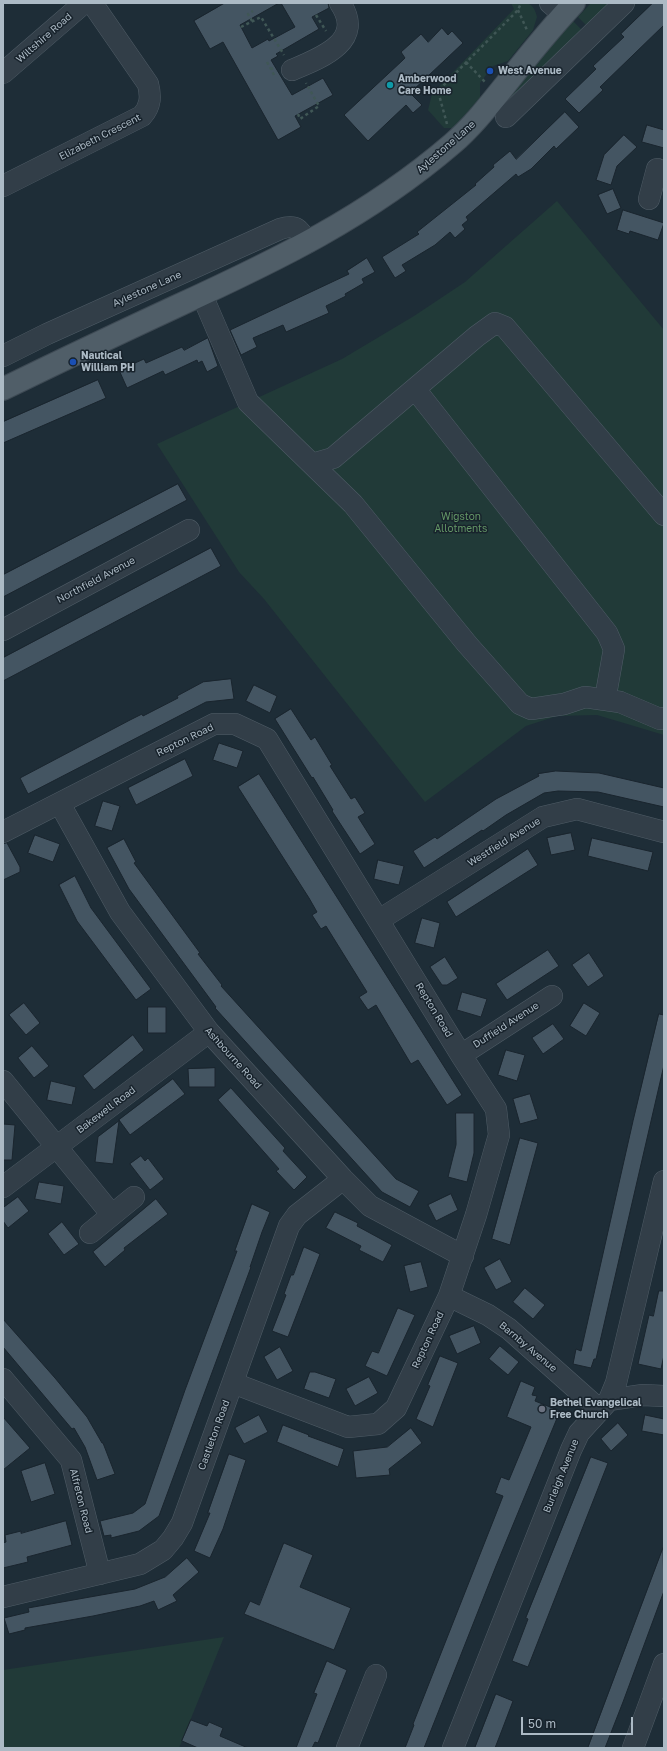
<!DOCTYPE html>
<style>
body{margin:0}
#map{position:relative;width:667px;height:1751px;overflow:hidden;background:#1e2d37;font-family:"Golos Text",sans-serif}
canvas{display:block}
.frame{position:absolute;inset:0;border:4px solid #acbac5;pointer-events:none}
.scale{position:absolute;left:521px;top:1717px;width:112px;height:18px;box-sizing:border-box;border:2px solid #acbac5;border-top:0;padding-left:5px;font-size:12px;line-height:14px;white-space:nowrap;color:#acbac5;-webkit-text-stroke:3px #18232c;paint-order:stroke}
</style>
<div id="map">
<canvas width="667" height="1751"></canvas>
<div class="frame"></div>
<div class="scale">50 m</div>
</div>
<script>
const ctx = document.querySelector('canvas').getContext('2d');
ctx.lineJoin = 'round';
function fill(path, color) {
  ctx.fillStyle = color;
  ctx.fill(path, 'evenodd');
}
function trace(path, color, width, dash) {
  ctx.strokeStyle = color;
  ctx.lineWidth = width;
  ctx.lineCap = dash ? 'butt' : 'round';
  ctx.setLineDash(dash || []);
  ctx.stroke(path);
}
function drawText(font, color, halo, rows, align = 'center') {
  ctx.font = font + ' "Golos Text",sans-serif';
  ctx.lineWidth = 3;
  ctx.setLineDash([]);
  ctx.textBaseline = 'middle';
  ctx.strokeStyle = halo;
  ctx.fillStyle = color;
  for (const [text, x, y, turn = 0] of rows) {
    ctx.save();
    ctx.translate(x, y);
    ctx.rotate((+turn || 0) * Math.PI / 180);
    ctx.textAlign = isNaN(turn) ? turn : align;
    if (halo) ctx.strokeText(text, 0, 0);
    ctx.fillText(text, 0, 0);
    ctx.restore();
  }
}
fill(new Path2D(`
 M 511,3 C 526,3 533,0 537,17 L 533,30 L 508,61 L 493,66 L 480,83 L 480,98 L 453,128 L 444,128 L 428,110 L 432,94 L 514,9 Z
 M 591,3 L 614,3 L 589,28 L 578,17 Z
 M 573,21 L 584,32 L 498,112 L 544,54 Z
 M 557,201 L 664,330 L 664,735 L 597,715 L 557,716 L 526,726 L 425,802 L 264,599 L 239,572 L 157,444 L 342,359 L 414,316 L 465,282 Z
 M 224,1637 L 179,1748 L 3,1748 L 3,1670 Z`), '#213a38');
const building = new Path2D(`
 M 225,3 L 279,3 L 240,25 L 252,48 L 268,39 L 269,41 L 295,27 L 281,3 L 328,3 L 329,8 L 312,17 L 319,29 L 276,54 L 278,56 L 271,60 L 292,95 L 323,78 L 333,95 L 295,116 L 301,127 L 278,140 L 223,42 L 210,49 L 194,21 Z
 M 653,3 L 664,3 L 664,25 L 600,87 L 603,90 L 579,113 L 565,99 L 596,69 L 593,66 L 624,37 L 621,34 Z
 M 442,28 L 448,35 L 452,31 L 463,43 L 410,93 L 422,105 L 413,113 L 406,105 L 368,141 L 344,115 L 403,60 L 405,58 L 401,52 L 421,34 L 428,42 Z
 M 565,112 L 579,127 L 556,149 L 554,146 L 531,169 L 518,177 L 516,174 L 466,217 L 468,220 L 462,225 L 465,229 L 455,238 L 450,232 L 435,245 L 402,265 L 406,271 L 395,278 L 382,257 L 419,234 L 417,232 L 476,185 L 475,184 L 494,167 L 493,165 L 510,151 L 516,159 Z
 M 647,125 L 664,130 L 664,148 L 642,142 Z
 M 624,135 L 637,147 L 617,166 L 611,185 L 596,180 L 604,155 Z
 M 613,189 L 621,208 L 607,214 L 598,195 Z
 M 623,210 L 664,223 L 658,240 L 630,231 L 629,234 L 617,230 Z
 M 367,258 L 375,272 L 362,279 L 364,283 L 345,294 L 346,296 L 326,306 L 329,313 L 286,332 L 283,325 L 253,338 L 257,347 L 241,355 L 230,330 L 349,274 L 347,271 Z
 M 208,338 L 218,366 L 207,372 L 202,361 L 198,363 L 197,360 L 165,375 L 163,371 L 127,388 L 119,370 L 144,359 L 146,363 L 182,347 L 184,350 Z
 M 98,380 L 106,398 L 3,443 L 3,422 Z
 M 178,484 L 187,500 L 3,597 L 3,575 Z
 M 211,548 L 221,566 L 3,681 L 3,658 Z
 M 231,679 L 234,699 L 206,702 L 28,794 L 20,778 L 130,720 L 142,714 L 143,716 L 178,698 L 177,696 L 203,682 Z
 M 254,685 L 277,696 L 270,713 L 246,701 Z
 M 291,709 L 311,740 L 315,737 L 332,765 L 330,766 L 351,799 L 355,797 L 365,813 L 358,817 L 375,844 L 360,854 L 332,811 L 333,810 L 313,777 L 312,778 L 275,719 Z
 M 219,743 L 243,751 L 237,768 L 213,760 Z
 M 185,759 L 193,776 L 136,805 L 128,788 Z
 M 556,771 L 599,773 L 664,788 L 664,807 L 598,792 L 558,791 L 544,793 L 506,815 L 483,831 L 482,830 L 424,868 L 413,851 L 435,837 L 437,839 L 496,799 L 539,776 L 538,774 Z
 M 259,774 L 462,1095 L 447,1105 L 418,1060 L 411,1064 L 376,1005 L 368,1010 L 359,997 L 367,992 L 326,926 L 321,929 L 312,915 L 317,912 L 309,898 L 238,787 Z
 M 103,801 L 120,806 L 112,831 L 95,826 Z
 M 571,833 L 575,850 L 551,855 L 547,838 Z
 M 35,835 L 60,844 L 53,862 L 28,853 Z
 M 592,838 L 653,852 L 648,871 L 588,856 Z
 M 124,839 L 136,862 L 134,863 L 200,953 L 198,954 L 222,985 L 221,986 L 396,1179 L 419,1191 L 410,1207 L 382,1192 L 215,1008 L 216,1007 L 129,889 L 107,848 Z
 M 7,843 L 20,867 L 20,872 L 3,880 L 3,844 Z
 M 528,849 L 538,865 L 456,917 L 447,902 Z
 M 378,860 L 404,866 L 399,885 L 374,879 Z
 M 75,876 L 91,908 L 151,989 L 136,1000 L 77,921 L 59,885 Z
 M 422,918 L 440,923 L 434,948 L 415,943 Z
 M 548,950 L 559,966 L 507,1000 L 496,984 Z
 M 589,953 L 604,976 L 588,987 L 572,965 Z
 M 445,957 L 458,978 L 447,985 L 442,985 L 430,967 Z
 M 462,992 L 487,999 L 481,1017 L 457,1010 Z
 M 24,1003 L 40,1023 L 26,1035 L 9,1015 Z
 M 584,1003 L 600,1013 L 586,1036 L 570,1026 Z
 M 148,1007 L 166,1007 L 166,1033 L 148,1033 Z
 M 659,1014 L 664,1015 L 664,1065 L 605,1320 L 596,1359 L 594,1359 L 591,1368 L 573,1364 L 576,1349 L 581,1351 L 633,1121 Z
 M 553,1024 L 564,1039 L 543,1054 L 532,1038 Z
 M 133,1035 L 144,1050 L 94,1090 L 83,1076 Z
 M 32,1046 L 49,1066 L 34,1078 L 18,1058 Z
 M 506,1050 L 525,1055 L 517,1081 L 498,1075 Z
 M 215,1068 L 215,1087 L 189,1087 L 188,1069 Z
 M 173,1079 L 185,1094 L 130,1135 L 119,1120 Z
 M 51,1081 L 76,1087 L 72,1105 L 47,1100 Z
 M 231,1088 L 285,1148 L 283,1151 L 307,1177 L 294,1190 L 276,1171 L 279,1169 L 218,1100 Z
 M 530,1094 L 538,1119 L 520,1124 L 513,1099 Z
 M 456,1113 L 474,1113 L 474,1153 L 467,1182 L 448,1177 L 456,1145 Z
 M 119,1121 L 113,1164 L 95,1162 L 98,1137 Z
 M 3,1124 L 15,1125 L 12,1160 L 3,1160 Z
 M 520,1138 L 538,1143 L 510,1245 L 492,1239 Z
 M 141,1156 L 145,1161 L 148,1158 L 164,1179 L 150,1190 L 130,1164 Z
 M 39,1182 L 64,1186 L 61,1204 L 35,1199 Z
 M 451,1194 L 458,1210 L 436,1221 L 428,1205 Z
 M 18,1197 L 29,1211 L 8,1228 L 3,1221 L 3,1208 Z
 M 156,1199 L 168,1214 L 124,1248 L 125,1250 L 105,1267 L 93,1252 Z
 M 252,1204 L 270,1212 L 262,1232 L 250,1267 L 251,1267 L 159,1516 L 139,1531 L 111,1538 L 111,1535 L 104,1536 L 100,1521 L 133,1513 L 145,1504 L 185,1390 L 237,1251 L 235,1251 Z
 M 335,1212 L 358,1223 L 357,1226 L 392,1245 L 383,1262 L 359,1250 L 361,1246 L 326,1228 Z
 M 62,1222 L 79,1244 L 64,1255 L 48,1234 Z
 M 304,1247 L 320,1254 L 288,1337 L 272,1331 L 286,1295 L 284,1294 L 291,1275 L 293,1275 Z
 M 500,1259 L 512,1282 L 496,1290 L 484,1268 Z
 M 421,1262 L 428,1287 L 410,1292 L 404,1266 Z
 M 525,1288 L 545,1305 L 533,1319 L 513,1302 Z
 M 659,1291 L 664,1291 L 664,1355 L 661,1369 L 638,1364 L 649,1315 L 653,1316 Z
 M 398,1308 L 415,1315 L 387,1376 L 365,1366 L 372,1351 L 378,1353 Z
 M 3,1319 L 55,1378 L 87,1417 L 102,1443 L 103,1443 L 115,1474 L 97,1480 L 85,1447 L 74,1428 L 72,1429 L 3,1347 Z
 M 474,1326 L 481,1343 L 457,1354 L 449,1336 Z
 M 500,1346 L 519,1362 L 508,1375 L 489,1359 Z
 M 280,1347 L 293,1371 L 277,1380 L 264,1357 Z
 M 440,1356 L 458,1363 L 433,1427 L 416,1419 L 430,1386 L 428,1385 Z
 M 310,1372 L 315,1372 L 336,1379 L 329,1398 L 304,1389 Z
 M 369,1377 L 378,1393 L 355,1406 L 346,1389 Z
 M 521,1381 L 535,1387 L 532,1395 L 537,1396 L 535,1401 L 560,1411 L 496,1566 L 424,1748 L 405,1748 L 414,1725 L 413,1724 L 503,1496 L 495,1493 L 501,1477 L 509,1480 L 531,1427 L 507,1417 Z
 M 259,1415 L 268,1432 L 244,1444 L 235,1428 Z
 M 645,1415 L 664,1419 L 664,1435 L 642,1431 Z
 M 3,1417 L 30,1448 L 3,1470 Z
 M 618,1423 L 628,1435 L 611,1451 L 601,1439 Z
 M 283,1425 L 309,1435 L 308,1436 L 344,1449 L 338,1467 L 277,1442 Z
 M 411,1428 L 422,1443 L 389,1469 L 390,1475 L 356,1478 L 353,1451 L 387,1447 Z
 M 229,1454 L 246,1460 L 223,1529 L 210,1558 L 194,1551 L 210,1513 L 208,1513 Z
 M 591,1457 L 608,1463 L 528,1667 L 512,1661 L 528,1619 L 526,1618 Z
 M 45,1463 L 55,1494 L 31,1502 L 21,1471 Z
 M 66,1521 L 72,1545 L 27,1557 L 28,1562 L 3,1568 L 3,1543 L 6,1542 L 5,1535 L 21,1531 L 21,1533 Z
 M 284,1543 L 313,1555 L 300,1587 L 351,1608 L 334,1650 L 244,1614 L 250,1601 L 259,1605 Z
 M 663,1548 L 664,1591 L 623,1702 L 605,1748 L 588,1748 Z
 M 187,1558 L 199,1572 L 173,1595 L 177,1601 L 158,1610 L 154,1601 L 140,1606 L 93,1616 L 25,1628 L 25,1630 L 9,1634 L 4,1618 L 29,1612 L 28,1608 L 135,1589 L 165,1577 Z
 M 327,1661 L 347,1670 L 318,1743 L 315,1742 L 312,1748 L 296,1748 L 317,1694 L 314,1693 Z
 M 496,1694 L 513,1701 L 502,1730 L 495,1748 L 475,1748 Z
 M 191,1720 L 207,1726 L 209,1722 L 223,1728 L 220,1736 L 248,1748 L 198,1748 L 182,1741 Z`);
fill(building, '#445562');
trace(building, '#1a252e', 1);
const minor = new Path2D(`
 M 550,3 L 563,14
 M 292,70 C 321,58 366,41 340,3
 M 3,73 L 84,3
 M 506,117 L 624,3
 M 3,186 L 142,116 C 151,106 151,96 148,84 L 92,3
 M 649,199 L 657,169
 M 202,295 L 248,402 L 353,504 L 467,644 L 520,704 L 531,709 L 564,704 L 585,697 L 620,702 L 660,719 L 664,718
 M 3,356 L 47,334 L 280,229 C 296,224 300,229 307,243
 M 415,389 L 607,633 L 614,649 L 605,700
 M 312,464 L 333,458 L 477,336 L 495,323 L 505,327 L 664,515
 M 3,630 L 189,530
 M 60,804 L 120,912 L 209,1032 L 343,1179 L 370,1206 L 463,1256
 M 3,832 L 214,724 L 235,724 L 267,739 L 461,1055 L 496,1109 L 499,1135 L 476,1215 L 449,1296 L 396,1408 L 378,1424 L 348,1427 L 233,1383
 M 379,920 L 543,817 L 577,809 L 664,832
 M 461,1055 L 552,996
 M 3,1081 L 112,1215
 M 3,1187 L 209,1032
 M 90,1233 L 134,1197
 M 449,1296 L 488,1315 L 509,1329 L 600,1410
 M 3,1379 L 71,1460 L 100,1574
 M 609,1400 L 643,1395 L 664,1396
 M 3,1597 L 140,1564 L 163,1550 L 173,1538 L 182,1523 L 289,1226 L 297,1215 L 343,1179
 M 347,1748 L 376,1675
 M 453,1748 L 571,1450 L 579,1433 L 609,1400 L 616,1383 L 664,1181
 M 633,1748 L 664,1664`);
const major = new Path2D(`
 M 3,389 C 60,361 117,334 175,307 C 275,261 367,217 452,144 C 473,126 489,105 506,84 C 528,56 550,29 574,3`);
trace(minor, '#4f5c66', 22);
trace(major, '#3e4a54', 24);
trace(new Path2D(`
 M 518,10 L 527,30
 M 316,15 L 326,31
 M 252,21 L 248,14 L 253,11
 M 241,27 L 261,17 L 284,55
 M 267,62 L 271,69
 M 466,62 L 485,82
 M 274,75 L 271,69 L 274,68
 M 298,114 L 300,119 L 319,106 L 306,83
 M 447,124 L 438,91 L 518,10 L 521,3`), '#405756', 2.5, [3, 3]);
trace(minor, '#323e48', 21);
trace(major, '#505e68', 22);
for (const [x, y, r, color] of [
 [490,71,4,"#1a4fb4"],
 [390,85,4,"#0f9aa8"],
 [73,362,4,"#1a4fb4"],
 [542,1409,4,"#6b7280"]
]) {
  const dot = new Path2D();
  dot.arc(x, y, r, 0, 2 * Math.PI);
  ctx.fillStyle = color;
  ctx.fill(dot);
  trace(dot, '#18232c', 1.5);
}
drawText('10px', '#acbac5', '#18232c', [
 ["Wiltshire Road",44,38,-41],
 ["Elizabeth Crescent",100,137,-27],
 ["Aylestone Lane",446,147,-41],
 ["Aylestone Lane",147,289,-24],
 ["Northfield Avenue",96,580,-28],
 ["Repton Road",185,740,-26],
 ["Westfield Avenue",504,842,-32],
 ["Repton Road",434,1010,59],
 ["Duffield Avenue",506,1025,-33],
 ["Ashbourne Road",233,1058,48],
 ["Bakewell Road",106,1110,-37],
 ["Repton Road",428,1340,-65],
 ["Barnby Avenue",528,1347,40],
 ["Castleton Road",214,1435,-70],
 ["Burleigh Avenue",561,1476,-68],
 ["Alfreton Road",81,1501,76]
]);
drawText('bold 10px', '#acbac5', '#18232c', [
 ["West Avenue",498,71],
 ["Amberwood",398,79],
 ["Care Home",398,91],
 ["Nautical",81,356],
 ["William PH",81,368],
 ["Bethel Evangelical",550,1403],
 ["Free Church",550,1415]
], 'left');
drawText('10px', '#639666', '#18232c', [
 ["Wigston",461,517],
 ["Allotments",461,529]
]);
</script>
